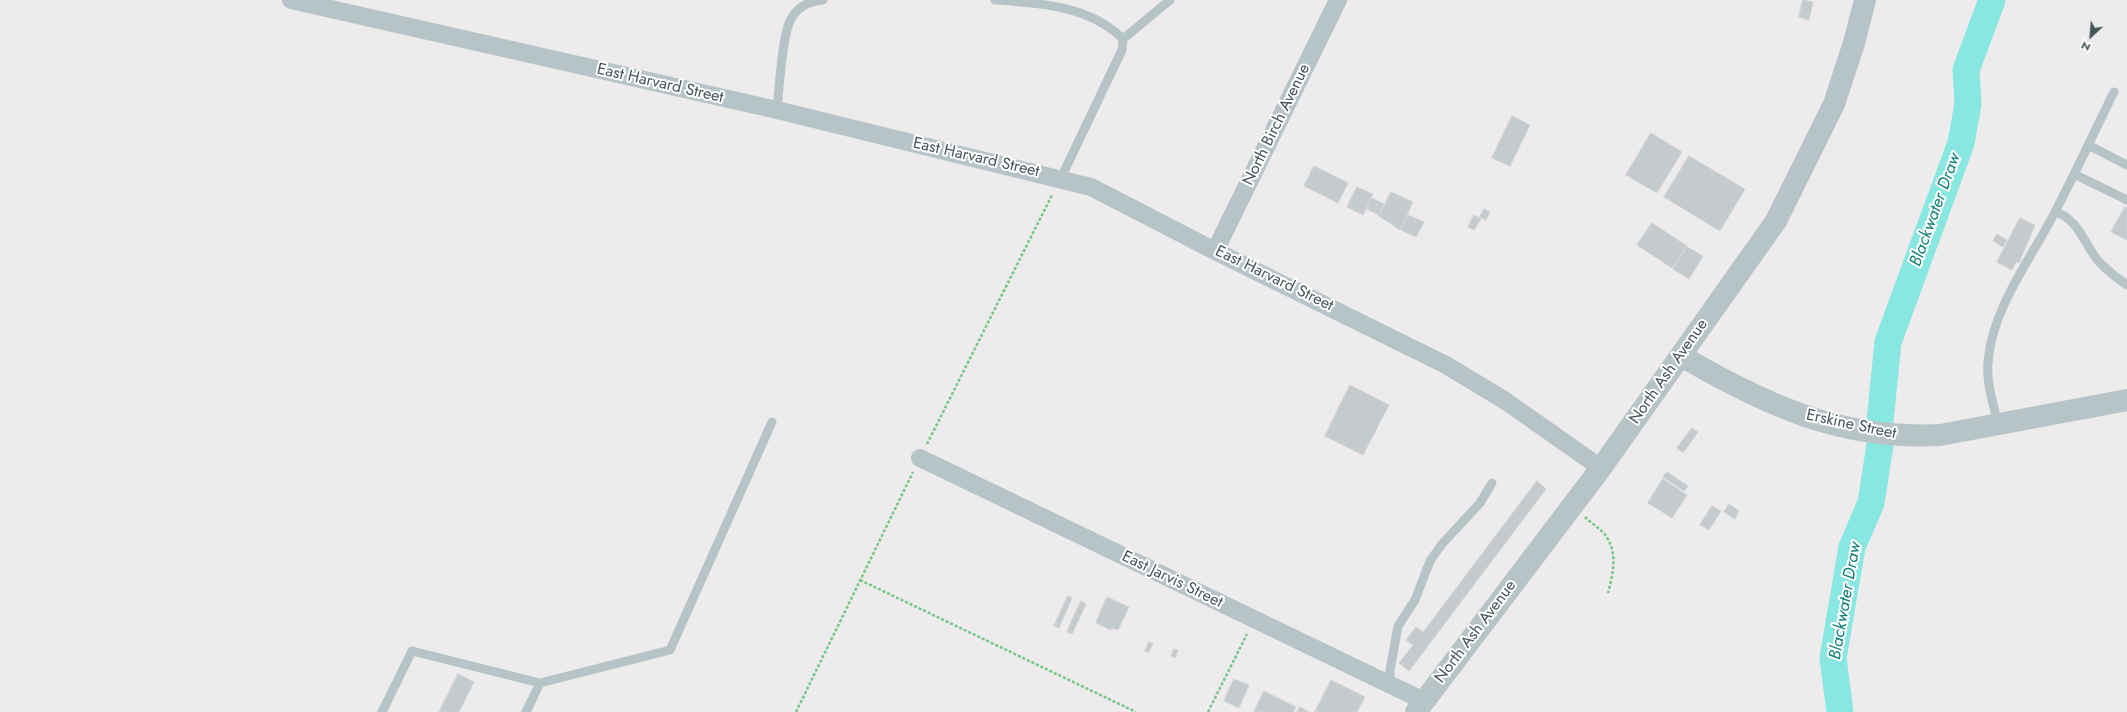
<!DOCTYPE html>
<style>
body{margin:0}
#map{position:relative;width:2127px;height:712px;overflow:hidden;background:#eeebec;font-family:Jost,sans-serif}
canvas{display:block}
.north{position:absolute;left:2071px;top:16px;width:40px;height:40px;-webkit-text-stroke:3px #fff;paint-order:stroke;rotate:206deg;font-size:11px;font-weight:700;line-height:16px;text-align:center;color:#455457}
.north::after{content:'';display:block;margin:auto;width:14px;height:18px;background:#455457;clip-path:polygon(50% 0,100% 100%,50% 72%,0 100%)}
</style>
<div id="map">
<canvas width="2127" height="712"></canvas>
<div class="north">N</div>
</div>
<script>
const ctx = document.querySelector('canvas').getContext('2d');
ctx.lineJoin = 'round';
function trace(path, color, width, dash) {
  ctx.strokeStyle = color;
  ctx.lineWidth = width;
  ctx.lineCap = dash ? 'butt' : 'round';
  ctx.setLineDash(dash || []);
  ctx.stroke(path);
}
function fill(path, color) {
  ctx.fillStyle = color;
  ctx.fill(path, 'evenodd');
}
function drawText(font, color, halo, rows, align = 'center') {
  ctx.font = font + ' Jost,sans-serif';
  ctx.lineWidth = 4;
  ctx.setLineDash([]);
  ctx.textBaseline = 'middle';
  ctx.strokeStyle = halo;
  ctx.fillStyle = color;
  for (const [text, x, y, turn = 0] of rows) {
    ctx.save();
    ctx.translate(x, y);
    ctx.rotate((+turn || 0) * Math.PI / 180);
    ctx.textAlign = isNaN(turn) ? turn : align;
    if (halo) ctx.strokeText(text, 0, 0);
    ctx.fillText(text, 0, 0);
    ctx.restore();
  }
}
trace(new Path2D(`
 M 1880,421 L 1888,342 L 1961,143 L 1968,104 L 1966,70 L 1992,0
 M 1840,712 L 1833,658 L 1852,547 L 1871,503 L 1880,445`), '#88e7e0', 27);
const building = new Path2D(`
 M 1803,0 L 1813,2 L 1809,20 L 1799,17 Z
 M 1512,116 L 1530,125 L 1510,166 L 1492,158 Z
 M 1651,133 L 1682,152 L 1657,193 L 1626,175 Z
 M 1689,156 L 1745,189 L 1720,231 L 1664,197 Z
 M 1314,166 L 1348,183 L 1338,203 L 1304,186 Z
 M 1357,187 L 1373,194 L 1363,215 L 1347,207 Z
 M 1391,192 L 1413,202 L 1400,230 L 1379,216 Z
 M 1372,198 L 1384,204 L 1379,215 L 1367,209 Z
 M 2125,207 L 2127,208 L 2127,240 L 2111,232 Z
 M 1484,209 L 1490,212 L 1486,220 L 1480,217 Z
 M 1408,215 L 1424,222 L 1416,237 L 1401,230 Z
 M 1474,215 L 1481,219 L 1474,230 L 1468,227 Z
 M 2020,218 L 2035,225 L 2019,263 L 2016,262 L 2012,270 L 1997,262 Z
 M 1652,223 L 1687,246 L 1672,268 L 1637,245 Z
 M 1997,234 L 2007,240 L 2003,247 L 1993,241 Z
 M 1687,247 L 1703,256 L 1689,279 L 1673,269 Z
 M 1350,385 L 1389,405 L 1363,455 L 1325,436 Z
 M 1692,428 L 1698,432 L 1683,453 L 1677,448 Z
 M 1667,472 L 1688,486 L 1684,491 L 1663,477 Z
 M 1663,479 L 1687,495 L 1672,518 L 1648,503 Z
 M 1537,481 L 1546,489 L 1409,671 L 1399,663 L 1413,645 L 1406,640 L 1416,627 L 1423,632 Z
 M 1729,504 L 1739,511 L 1735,519 L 1724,512 Z
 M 1712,506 L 1721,511 L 1709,530 L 1700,525 Z
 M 1068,596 L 1072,598 L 1059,628 L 1054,626 Z
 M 1107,597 L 1129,607 L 1118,630 L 1112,628 L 1111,630 L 1096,623 Z
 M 1081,601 L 1086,604 L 1072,634 L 1067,632 Z
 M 1149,642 L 1153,644 L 1148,653 L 1145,651 Z
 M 1174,649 L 1178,650 L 1175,658 L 1171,656 Z
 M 458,674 L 474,682 L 459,712 L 439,712 Z
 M 1234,679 L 1249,685 L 1239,708 L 1224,701 Z
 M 1331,680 L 1365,697 L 1357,712 L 1315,712 Z
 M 1264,691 L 1296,707 L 1293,712 L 1254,712 Z
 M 1300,707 L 1309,712 L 1297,712 Z`);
fill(building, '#c5cacd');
trace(building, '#cfd3d7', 1);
trace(new Path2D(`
 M 927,444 L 1052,195
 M 1585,517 C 1591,523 1601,529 1606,536 C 1618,554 1613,574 1608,593
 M 860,580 L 1136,712
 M 796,712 L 913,472
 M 1208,712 L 1247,634`), '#74c786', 2.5, [3, 2]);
trace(new Path2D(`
 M 995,0 C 1040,3 1090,6 1123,39 L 1122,50 L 1061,178
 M 1123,39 L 1170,0
 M 777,110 C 779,91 782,34 791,19 C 798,6 810,1 823,0
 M 2088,145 L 2127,165
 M 2074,174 L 2127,200
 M 2055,212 C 2079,218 2085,247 2100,263 C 2108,271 2118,279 2127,285
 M 1998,425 C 1994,405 1986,383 1988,362 C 1992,308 2031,259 2055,212 C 2076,172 2094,132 2114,92
 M 540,683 L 670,650 L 772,422
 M 1390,684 L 1390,670 L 1398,626 L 1415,600 L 1430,561 L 1442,544 L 1480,503 L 1492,483
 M 382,712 L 412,651 L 540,683 L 526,712`), '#b7c4c7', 9);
trace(new Path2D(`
 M 291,0 L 777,110 L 1091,187 L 1215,251 L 1446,365 L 1504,400 L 1601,468
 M 1215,251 L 1338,0
 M 920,458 L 1424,701`), '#b7c4c7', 18);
trace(new Path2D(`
 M 1681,356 C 1767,405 1839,440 1940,435 L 2127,400
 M 1416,712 L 1601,468 L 1776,221 L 1834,104 L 1854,43 L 1865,0`), '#b7c4c7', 22);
drawText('16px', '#455457', '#fff', [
 ["East Harvard Street",660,84,13],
 ["North Birch Avenue",1277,125,-64],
 ["East Harvard Street",976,158,13],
 ["East Harvard Street",1274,279,26],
 ["North Ash Avenue",1669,372,-55],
 ["Erskine Street",1851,425,12],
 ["East Jarvis Street",1172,580,26],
 ["North Ash Avenue",1476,632,-53]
]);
drawText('italic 17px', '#128179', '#fff', [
 ["Blackwater Draw",1936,210,-70],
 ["Blackwater Draw",1846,601,-80]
]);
</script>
